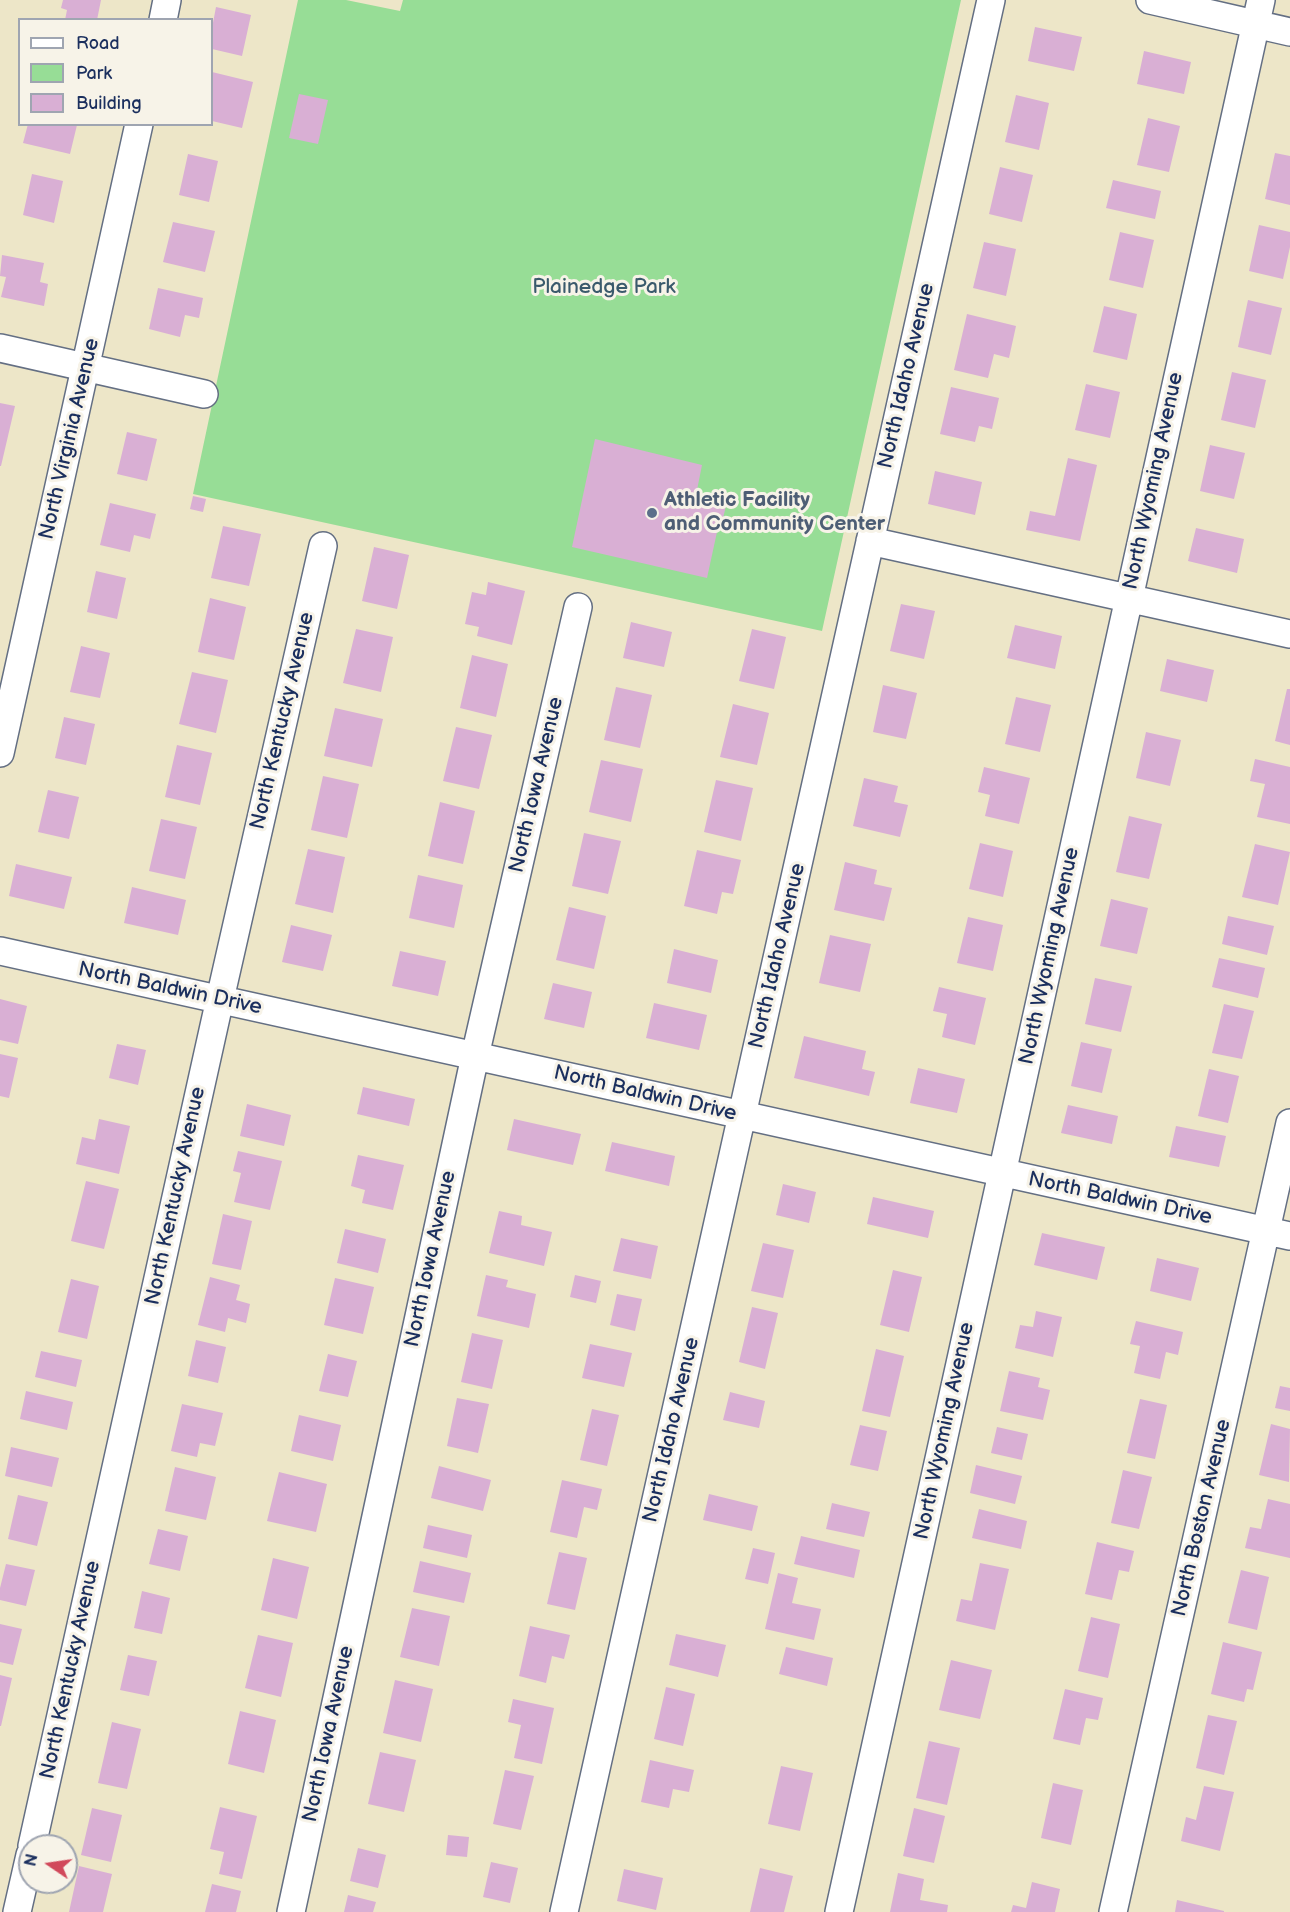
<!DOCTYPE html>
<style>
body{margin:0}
#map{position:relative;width:1290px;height:1912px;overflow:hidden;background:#ede6c8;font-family:"Balsamiq Sans",sans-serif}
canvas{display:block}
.legend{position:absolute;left:18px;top:18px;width:195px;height:108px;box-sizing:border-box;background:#f7f3e8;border:2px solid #9fa5b1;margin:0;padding:8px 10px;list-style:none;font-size:18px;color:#1b2f5e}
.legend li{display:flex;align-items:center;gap:12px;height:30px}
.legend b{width:30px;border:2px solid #9fa5b1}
.north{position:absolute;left:18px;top:1834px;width:60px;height:60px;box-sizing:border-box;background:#f7f3e8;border:2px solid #9fa5b1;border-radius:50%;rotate:283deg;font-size:16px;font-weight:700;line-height:24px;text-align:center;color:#1b2f5e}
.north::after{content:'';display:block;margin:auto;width:21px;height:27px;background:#d1495b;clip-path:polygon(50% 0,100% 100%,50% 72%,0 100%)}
</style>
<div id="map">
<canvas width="1290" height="1912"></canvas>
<ul class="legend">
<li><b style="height:8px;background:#fff"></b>Road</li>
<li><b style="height:16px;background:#97dd96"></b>Park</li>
<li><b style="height:16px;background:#d9afd4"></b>Building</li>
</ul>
<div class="north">N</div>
</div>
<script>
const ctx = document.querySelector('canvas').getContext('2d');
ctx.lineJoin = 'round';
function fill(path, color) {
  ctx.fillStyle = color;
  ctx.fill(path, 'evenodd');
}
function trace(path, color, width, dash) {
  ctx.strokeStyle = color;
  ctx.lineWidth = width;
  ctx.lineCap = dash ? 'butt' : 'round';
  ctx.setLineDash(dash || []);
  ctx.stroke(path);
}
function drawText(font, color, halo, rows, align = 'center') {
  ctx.font = font + ' "Balsamiq Sans",sans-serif';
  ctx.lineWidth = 6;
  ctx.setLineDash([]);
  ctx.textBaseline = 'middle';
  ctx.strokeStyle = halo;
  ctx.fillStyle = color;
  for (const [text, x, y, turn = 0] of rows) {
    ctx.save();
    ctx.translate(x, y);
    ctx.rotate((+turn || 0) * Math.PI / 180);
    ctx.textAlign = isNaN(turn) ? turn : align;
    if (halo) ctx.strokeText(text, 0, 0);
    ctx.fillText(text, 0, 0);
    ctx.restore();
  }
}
fill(new Path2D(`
 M 298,0 L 346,0 L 400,11 L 403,0 L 961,0 L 822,631 L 193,494 Z`), '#97dd96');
fill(new Path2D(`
 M 63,0 L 101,0 L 97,20 L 65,20 L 67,10 L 61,8 Z
 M 216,7 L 251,15 L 242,56 L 212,49 L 212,28 Z
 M 1035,27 L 1082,37 L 1074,71 L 1028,61 Z
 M 1144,51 L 1191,62 L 1184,94 L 1137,84 Z
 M 212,72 L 253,82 L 242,128 L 212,121 Z
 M 299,94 L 328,100 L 318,144 L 289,138 Z
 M 1016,95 L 1049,103 L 1039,150 L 1005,142 Z
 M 1148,118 L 1180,126 L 1169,172 L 1137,165 Z
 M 28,124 L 77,125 L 70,154 L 23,143 Z
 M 1275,153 L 1290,156 L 1290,205 L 1265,199 Z
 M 188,154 L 218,161 L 209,202 L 179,195 Z
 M 1000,167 L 1033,175 L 1022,222 L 989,214 Z
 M 32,174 L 63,181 L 54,223 L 23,215 Z
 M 1113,180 L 1161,191 L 1155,219 L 1106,208 Z
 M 173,222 L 215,231 L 205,272 L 163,262 Z
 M 1259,225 L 1290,232 L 1290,247 L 1283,279 L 1249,271 Z
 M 1120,232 L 1154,240 L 1143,288 L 1109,280 Z
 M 984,242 L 1016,249 L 1006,296 L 973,288 Z
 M 2,255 L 44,263 L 40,282 L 48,284 L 44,306 L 1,297 L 6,277 L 0,276 Z
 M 158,288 L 203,298 L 199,318 L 185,315 L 180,337 L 149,329 Z
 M 1248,300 L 1282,308 L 1271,355 L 1238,347 Z
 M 1104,306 L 1137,314 L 1127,360 L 1093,352 Z
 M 967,314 L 1016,326 L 1009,358 L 994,354 L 988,378 L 954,370 Z
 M 1232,372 L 1266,380 L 1255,428 L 1221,420 Z
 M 1086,384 L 1120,392 L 1110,438 L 1075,430 Z
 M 951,387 L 999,398 L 992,429 L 979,426 L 975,442 L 940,434 Z
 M 0,403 L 15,406 L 1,466 L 0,466 Z
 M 127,432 L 157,439 L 147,481 L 117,474 Z
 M 595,439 L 702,465 L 696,495 L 727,502 L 721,526 L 713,525 L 711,531 L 717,532 L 707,578 L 572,547 Z
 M 1210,445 L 1245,453 L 1234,499 L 1200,491 Z
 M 1068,458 L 1097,465 L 1080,541 L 1026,530 L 1030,511 L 1055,516 Z
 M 935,471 L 982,482 L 975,515 L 928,504 Z
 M 193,496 L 206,499 L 203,512 L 190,509 Z
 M 110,503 L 156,514 L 150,539 L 134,535 L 130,552 L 100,545 Z
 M 223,526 L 261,534 L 249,586 L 211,578 Z
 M 1196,528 L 1244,539 L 1237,573 L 1188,561 Z
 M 374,547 L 409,555 L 397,609 L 362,601 Z
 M 96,571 L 126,578 L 117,619 L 87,612 Z
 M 488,582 L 525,591 L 512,645 L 477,636 L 479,627 L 465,624 L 472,592 L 486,595 Z
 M 210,598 L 246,607 L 234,660 L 198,652 Z
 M 901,604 L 935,611 L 924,659 L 890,651 Z
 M 631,622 L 672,632 L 664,667 L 623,658 Z
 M 1015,625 L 1062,636 L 1055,669 L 1007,658 Z
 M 356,629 L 393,637 L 381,692 L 343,683 Z
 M 752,629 L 786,637 L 774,689 L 739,681 Z
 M 81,646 L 110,653 L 100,698 L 70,692 Z
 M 472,655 L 508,664 L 496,717 L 460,708 Z
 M 1167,659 L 1214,670 L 1207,702 L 1160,691 Z
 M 192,672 L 228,680 L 216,733 L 179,724 Z
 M 883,685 L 917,693 L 906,739 L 873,732 Z
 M 616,687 L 652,695 L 640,748 L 604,740 Z
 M 1287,689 L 1290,689 L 1290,745 L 1275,741 Z
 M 1016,697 L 1051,705 L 1040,752 L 1005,744 Z
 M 733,704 L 769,713 L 757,765 L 720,757 Z
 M 335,708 L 383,719 L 372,767 L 324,756 Z
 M 64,717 L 95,724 L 86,765 L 55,758 Z
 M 456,727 L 492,735 L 479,789 L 443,781 Z
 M 1146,732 L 1181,740 L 1170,786 L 1136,778 Z
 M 177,745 L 212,753 L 200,805 L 165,797 Z
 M 1255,759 L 1290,767 L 1290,824 L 1257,817 L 1265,784 L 1250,781 Z
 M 601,760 L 643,769 L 631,822 L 589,812 Z
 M 984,767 L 1030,778 L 1019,824 L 985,816 L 990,795 L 978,792 Z
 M 323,776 L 359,784 L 347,838 L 311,830 Z
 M 864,778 L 898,786 L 894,802 L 908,805 L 900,837 L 853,826 Z
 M 716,780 L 753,788 L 741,841 L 704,832 Z
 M 48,790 L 79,797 L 69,839 L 38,832 Z
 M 440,802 L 475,811 L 463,864 L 428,856 Z
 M 1129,816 L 1162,824 L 1149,879 L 1116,872 Z
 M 161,819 L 197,827 L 185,879 L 149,871 Z
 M 584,833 L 621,841 L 608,894 L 572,886 Z
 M 980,843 L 1013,851 L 1003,897 L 969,889 Z
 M 1255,844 L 1290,852 L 1278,905 L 1242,897 Z
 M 308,849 L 345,857 L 333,913 L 295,904 Z
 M 697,850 L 741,860 L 733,894 L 722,892 L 717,914 L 684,906 Z
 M 845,862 L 877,870 L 874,884 L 892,888 L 884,921 L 834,910 Z
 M 16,864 L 72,877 L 64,909 L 9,896 Z
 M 418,875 L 463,885 L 454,928 L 409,918 Z
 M 132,887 L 186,900 L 178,935 L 124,923 Z
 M 1111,899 L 1148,908 L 1137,954 L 1100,946 Z
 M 569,907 L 606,916 L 594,969 L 556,960 Z
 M 1228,916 L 1274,926 L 1267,955 L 1222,944 Z
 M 968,917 L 1003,925 L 993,971 L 957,963 Z
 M 291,925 L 332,935 L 323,971 L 282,962 Z
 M 830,935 L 871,944 L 860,992 L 819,983 Z
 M 674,949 L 718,960 L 711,993 L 667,983 Z
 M 400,951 L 446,961 L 438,996 L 392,986 Z
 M 1219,958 L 1265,968 L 1258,998 L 1212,987 Z
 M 1095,978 L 1132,986 L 1121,1032 L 1085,1024 Z
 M 553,983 L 592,992 L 584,1028 L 544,1019 Z
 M 939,987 L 986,998 L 975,1045 L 942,1037 L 947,1014 L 933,1011 Z
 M 0,999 L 27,1006 L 18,1044 L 0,1040 Z
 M 654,1003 L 707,1015 L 699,1050 L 646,1038 Z
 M 1224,1004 L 1254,1011 L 1242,1059 L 1212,1053 Z
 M 804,1036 L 866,1051 L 862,1069 L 875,1072 L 869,1096 L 794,1078 Z
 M 1081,1042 L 1112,1049 L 1102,1093 L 1071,1086 Z
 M 117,1044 L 146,1050 L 138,1085 L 109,1078 Z
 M 0,1054 L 18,1058 L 9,1098 L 0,1096 Z
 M 918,1068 L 965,1079 L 957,1113 L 910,1103 Z
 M 1209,1069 L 1239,1076 L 1228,1123 L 1198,1116 Z
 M 363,1087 L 415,1099 L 409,1126 L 357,1114 Z
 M 247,1104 L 291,1115 L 284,1146 L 240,1136 Z
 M 1068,1105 L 1118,1116 L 1112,1144 L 1061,1133 Z
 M 99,1119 L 130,1126 L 119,1174 L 76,1164 L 82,1137 L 95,1140 Z
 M 514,1119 L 581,1134 L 573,1165 L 507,1150 Z
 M 1176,1126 L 1226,1136 L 1219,1167 L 1169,1157 Z
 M 612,1142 L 675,1156 L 669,1186 L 605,1171 Z
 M 238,1151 L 282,1161 L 270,1210 L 234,1202 L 241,1173 L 233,1171 Z
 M 358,1155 L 404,1165 L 393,1210 L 362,1203 L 365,1190 L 351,1186 Z
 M 86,1181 L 119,1189 L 104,1249 L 71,1241 Z
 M 783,1184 L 816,1192 L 809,1223 L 776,1215 Z
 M 873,1197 L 934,1211 L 928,1238 L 867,1224 Z
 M 499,1211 L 522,1216 L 521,1225 L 552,1232 L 544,1266 L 489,1253 Z
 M 223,1214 L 252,1221 L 241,1270 L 212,1264 Z
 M 345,1229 L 386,1239 L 378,1273 L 337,1263 Z
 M 1042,1233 L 1105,1247 L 1097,1280 L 1034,1265 Z
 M 621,1238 L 658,1246 L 651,1279 L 613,1271 Z
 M 763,1243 L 794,1250 L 783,1298 L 751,1291 Z
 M 1157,1258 L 1199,1268 L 1191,1301 L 1150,1291 Z
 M 893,1270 L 922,1277 L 909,1332 L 880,1325 Z
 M 486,1275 L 508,1280 L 506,1287 L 536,1294 L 529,1328 L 477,1316 Z
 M 575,1275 L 601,1281 L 596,1303 L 570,1297 Z
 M 210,1277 L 240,1285 L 236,1300 L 250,1304 L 246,1323 L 228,1318 L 225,1332 L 198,1325 Z
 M 335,1278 L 374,1287 L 363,1334 L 324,1325 Z
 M 71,1279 L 99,1286 L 87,1339 L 58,1332 Z
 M 617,1294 L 642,1299 L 635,1331 L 610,1325 Z
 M 752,1307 L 778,1313 L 765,1369 L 739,1362 Z
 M 1036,1311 L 1062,1317 L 1053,1357 L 1015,1348 L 1020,1325 L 1033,1327 Z
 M 1136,1321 L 1183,1332 L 1178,1355 L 1166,1352 L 1160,1379 L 1134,1373 L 1140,1346 L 1130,1344 Z
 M 472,1333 L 503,1340 L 492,1389 L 461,1382 Z
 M 196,1340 L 226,1347 L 218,1383 L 188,1376 Z
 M 590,1344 L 632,1353 L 624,1387 L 582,1378 Z
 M 876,1349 L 904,1356 L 890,1417 L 862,1411 Z
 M 41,1351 L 82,1360 L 76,1387 L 35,1377 Z
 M 328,1354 L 357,1361 L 348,1397 L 319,1391 Z
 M 1009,1371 L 1040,1378 L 1038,1387 L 1050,1390 L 1043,1420 L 1000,1411 Z
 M 1280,1386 L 1290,1388 L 1290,1411 L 1275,1408 Z
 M 26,1391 L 73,1402 L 67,1430 L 20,1419 Z
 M 730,1392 L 765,1401 L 759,1428 L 723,1420 Z
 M 457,1398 L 489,1404 L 478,1453 L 447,1446 Z
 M 1140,1399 L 1167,1405 L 1155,1459 L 1127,1453 Z
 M 182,1404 L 223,1413 L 215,1446 L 200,1443 L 197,1457 L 171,1451 Z
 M 592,1409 L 619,1415 L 607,1466 L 580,1460 Z
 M 299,1415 L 341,1425 L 333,1461 L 291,1451 Z
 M 1271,1424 L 1290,1429 L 1289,1482 L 1259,1475 Z
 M 860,1425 L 887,1431 L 878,1471 L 850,1465 Z
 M 997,1427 L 1028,1434 L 1022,1460 L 991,1453 Z
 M 11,1447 L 59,1458 L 52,1487 L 5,1476 Z
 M 976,1465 L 1022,1476 L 1015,1504 L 970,1493 Z
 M 439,1466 L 491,1480 L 483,1511 L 431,1498 Z
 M 175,1467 L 216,1477 L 206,1520 L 165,1511 Z
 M 1123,1470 L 1152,1477 L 1139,1529 L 1111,1523 Z
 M 279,1472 L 327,1484 L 316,1532 L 267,1521 Z
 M 562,1480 L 602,1489 L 597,1510 L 584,1507 L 577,1538 L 550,1532 Z
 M 709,1494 L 758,1506 L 752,1531 L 703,1520 Z
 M 18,1495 L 48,1502 L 37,1546 L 8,1539 Z
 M 1268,1499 L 1290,1504 L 1290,1558 L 1245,1548 L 1250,1527 L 1261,1529 Z
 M 832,1503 L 870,1512 L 864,1537 L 826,1529 Z
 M 979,1509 L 1027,1521 L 1021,1549 L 972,1538 Z
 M 428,1525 L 472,1535 L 467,1558 L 423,1548 Z
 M 158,1529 L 188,1536 L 180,1571 L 149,1564 Z
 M 801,1536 L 860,1550 L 854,1578 L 794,1564 Z
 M 1097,1542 L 1134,1551 L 1129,1572 L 1119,1570 L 1112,1600 L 1085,1594 Z
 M 753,1548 L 775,1553 L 768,1584 L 745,1579 Z
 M 559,1552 L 587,1558 L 575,1610 L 547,1604 Z
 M 273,1558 L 309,1567 L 297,1619 L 261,1610 Z
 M 420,1561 L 471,1573 L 464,1603 L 413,1592 Z
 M 980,1563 L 1009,1569 L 995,1630 L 956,1621 L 961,1599 L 972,1601 Z
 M 6,1564 L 35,1570 L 26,1606 L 0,1600 L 0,1588 Z
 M 1241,1570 L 1269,1577 L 1257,1630 L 1228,1623 Z
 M 778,1573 L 798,1578 L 792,1603 L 821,1609 L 814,1640 L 765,1629 Z
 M 142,1591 L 170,1598 L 162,1634 L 134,1628 Z
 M 412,1608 L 450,1616 L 439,1666 L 400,1657 Z
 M 1091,1617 L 1120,1624 L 1108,1678 L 1078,1671 Z
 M 0,1624 L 22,1629 L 13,1665 L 0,1662 Z
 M 530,1626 L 570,1635 L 564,1659 L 552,1656 L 546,1683 L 519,1676 Z
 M 676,1634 L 726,1645 L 718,1677 L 669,1665 Z
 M 258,1635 L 293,1643 L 281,1697 L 245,1688 Z
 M 1223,1642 L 1262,1652 L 1253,1690 L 1247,1689 L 1244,1702 L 1211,1694 Z
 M 786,1647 L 833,1658 L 827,1686 L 779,1674 Z
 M 128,1655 L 157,1661 L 149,1696 L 120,1690 Z
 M 951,1660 L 992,1670 L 980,1719 L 939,1710 Z
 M 0,1675 L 12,1678 L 1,1726 L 0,1726 Z
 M 395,1680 L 433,1689 L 421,1742 L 383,1733 Z
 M 666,1687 L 695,1694 L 683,1746 L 654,1739 Z
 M 1065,1689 L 1103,1698 L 1098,1720 L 1086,1718 L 1080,1745 L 1053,1739 Z
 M 513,1699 L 554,1708 L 542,1764 L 514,1758 L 521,1725 L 508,1722 Z
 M 240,1711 L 276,1720 L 264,1773 L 228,1764 Z
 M 1208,1715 L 1237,1721 L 1224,1775 L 1196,1768 Z
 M 112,1722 L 141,1729 L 127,1789 L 98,1783 Z
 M 929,1741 L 960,1748 L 947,1805 L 916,1798 Z
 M 380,1752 L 416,1760 L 404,1812 L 368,1804 Z
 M 650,1760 L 694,1770 L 689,1792 L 673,1789 L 669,1808 L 641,1802 Z
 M 781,1766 L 813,1773 L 800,1831 L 768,1824 Z
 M 505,1770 L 534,1776 L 521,1830 L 493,1824 Z
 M 1053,1783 L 1083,1790 L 1071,1845 L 1041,1838 Z
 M 1204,1786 L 1234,1792 L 1220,1851 L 1181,1841 L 1186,1817 L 1196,1820 Z
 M 220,1807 L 257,1816 L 242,1879 L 219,1874 L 224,1852 L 210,1849 Z
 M 92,1808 L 122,1815 L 111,1862 L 81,1855 Z
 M 914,1808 L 945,1816 L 934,1863 L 903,1856 Z
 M 448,1835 L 469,1837 L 467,1857 L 446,1855 Z
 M 358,1848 L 386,1855 L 378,1888 L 350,1881 Z
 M 491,1862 L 518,1868 L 510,1903 L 483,1897 Z
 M 79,1866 L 112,1874 L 103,1912 L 69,1912 Z
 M 760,1868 L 793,1876 L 784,1912 L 750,1912 Z
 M 624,1869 L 663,1878 L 656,1910 L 617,1901 Z
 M 898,1873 L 924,1879 L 920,1900 L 948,1905 L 947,1912 L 890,1912 Z
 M 1032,1882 L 1060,1889 L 1055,1912 L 1011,1912 L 1013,1905 L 1026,1908 Z
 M 212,1884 L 241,1891 L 236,1912 L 205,1912 Z
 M 348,1895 L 376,1902 L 373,1912 L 344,1912 Z
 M 1177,1900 L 1224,1911 L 1224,1912 L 1175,1912 Z`), '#d9afd4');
const street = new Path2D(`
 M 1150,0 L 1290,32
 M 163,20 L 167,0
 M 0,348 L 204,394
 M 870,541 L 1290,634
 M 0,753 L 139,124
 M 0,951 L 1290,1236
 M 32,1846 L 220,999 L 323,546
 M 17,1912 L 30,1855
 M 291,1912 L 475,1056 L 578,607
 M 564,1912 L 991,0
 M 839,1912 L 1261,0
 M 1113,1912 L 1290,1123`);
trace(street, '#646f83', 30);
trace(street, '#fff', 27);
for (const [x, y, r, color] of [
 [652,513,6,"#5c6f8a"]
]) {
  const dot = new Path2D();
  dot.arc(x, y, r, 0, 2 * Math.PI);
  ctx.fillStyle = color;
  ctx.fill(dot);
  trace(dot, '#f7f3e8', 2);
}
drawText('21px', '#3a5a6c', '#f7f3e8', [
 ["Plainedge Park",604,288]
]);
drawText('21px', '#1b2f5e', '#f7f3e8', [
 ["North Idaho Avenue",907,376,-77],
 ["North Virginia Avenue",70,439,-77],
 ["North Wyoming Avenue",1154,481,-78],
 ["North Kentucky Avenue",283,721,-77],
 ["North Iowa Avenue",537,785,-77],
 ["North Idaho Avenue",778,956,-77],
 ["North Wyoming Avenue",1050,956,-78],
 ["North Baldwin Drive",170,989,12],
 ["North Baldwin Drive",645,1094,13],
 ["North Kentucky Avenue",176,1196,-78],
 ["North Baldwin Drive",1120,1199,12],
 ["North Iowa Avenue",431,1259,-78],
 ["North Idaho Avenue",672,1430,-77],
 ["North Wyoming Avenue",945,1431,-78],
 ["North Boston Avenue",1202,1518,-77],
 ["North Kentucky Avenue",71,1670,-78],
 ["North Iowa Avenue",329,1734,-78]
]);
drawText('bold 21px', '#4e5e75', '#f7f3e8', [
 ["Athletic Facility",664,501],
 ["and Community Center",664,525]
], 'left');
</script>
